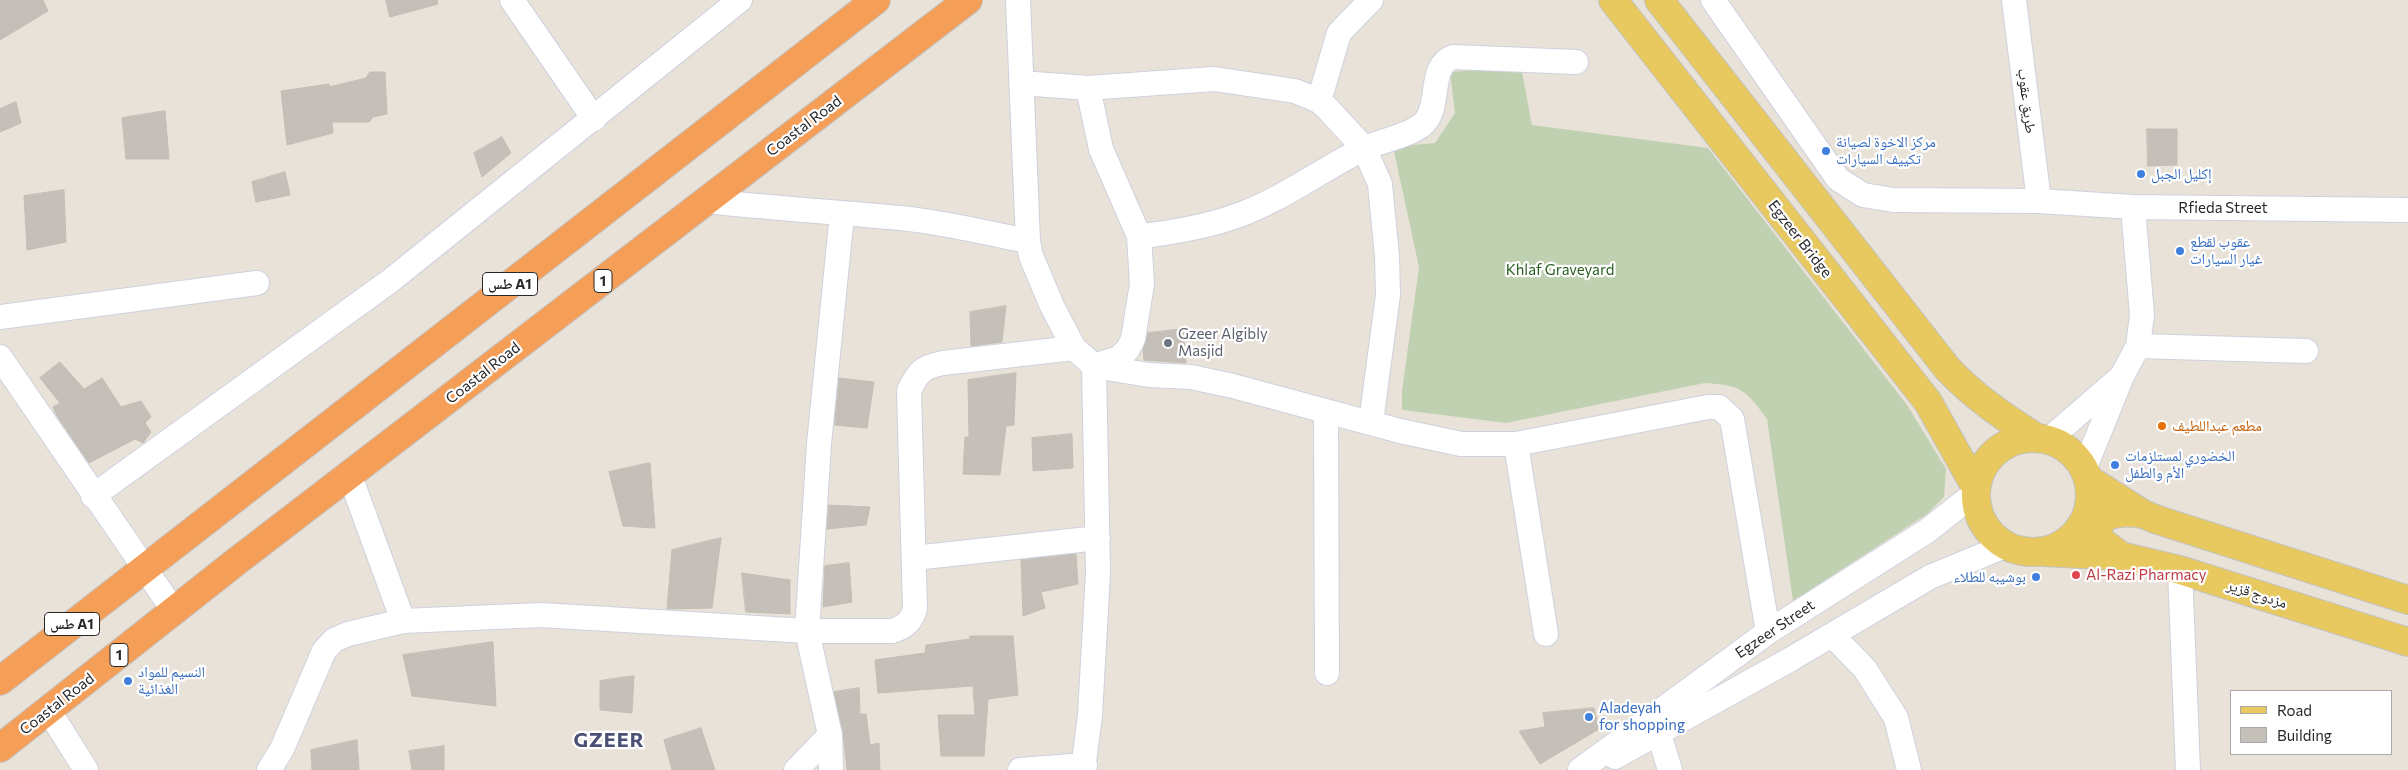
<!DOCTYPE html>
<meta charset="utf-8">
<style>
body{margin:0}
#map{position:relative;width:2408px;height:770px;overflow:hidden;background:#e9e2d8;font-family:Commissioner,sans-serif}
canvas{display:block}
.legend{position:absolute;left:2230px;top:690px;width:162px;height:65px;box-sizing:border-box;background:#fff;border:1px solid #a9a9a9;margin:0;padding:6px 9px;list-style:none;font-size:15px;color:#272727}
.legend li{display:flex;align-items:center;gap:10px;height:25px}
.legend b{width:25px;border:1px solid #a9a9a9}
</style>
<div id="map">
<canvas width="2408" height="770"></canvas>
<ul class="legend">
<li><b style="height:6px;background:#e7c95f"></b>Road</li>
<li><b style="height:14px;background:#c4bfb8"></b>Building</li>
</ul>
</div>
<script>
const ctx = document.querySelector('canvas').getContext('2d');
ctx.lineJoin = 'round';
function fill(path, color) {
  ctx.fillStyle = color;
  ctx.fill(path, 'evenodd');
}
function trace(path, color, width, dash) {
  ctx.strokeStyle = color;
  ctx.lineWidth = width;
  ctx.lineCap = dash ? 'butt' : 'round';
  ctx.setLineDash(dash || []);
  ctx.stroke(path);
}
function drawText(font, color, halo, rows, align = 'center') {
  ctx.font = font + ' Commissioner,"Noto Naskh Arabic",sans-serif';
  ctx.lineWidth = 4.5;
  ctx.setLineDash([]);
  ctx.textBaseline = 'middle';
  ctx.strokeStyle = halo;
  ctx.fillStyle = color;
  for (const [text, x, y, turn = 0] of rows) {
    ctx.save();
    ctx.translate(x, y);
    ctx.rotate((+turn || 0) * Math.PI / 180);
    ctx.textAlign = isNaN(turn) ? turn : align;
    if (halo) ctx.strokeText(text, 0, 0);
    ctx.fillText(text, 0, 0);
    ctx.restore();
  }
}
fill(new Path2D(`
 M 1521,67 L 1532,125 L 1708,148 L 1907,405 L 1946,469 L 1944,497 L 1927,514 L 1793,601 L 1767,419 C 1746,390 1741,385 1705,383 L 1506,423 L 1402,410 L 1402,391 L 1419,267 L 1393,147 L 1435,143 L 1455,113 L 1450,72 Z`), '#c0d1b1');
const building = new Path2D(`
 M 0,0 L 43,0 L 48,11 L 0,40 Z
 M 386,0 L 437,0 L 438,4 L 390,17 Z
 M 370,72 L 385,72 L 387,114 L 373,117 L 369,122 L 332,122 L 333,133 L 287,145 L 281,91 L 329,84 L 329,87 L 366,78 Z
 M 16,102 L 21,123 L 0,132 L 0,109 Z
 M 165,111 L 169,159 L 126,159 L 122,118 Z
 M 2147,129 L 2177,129 L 2177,165 L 2148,166 Z
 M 502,137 L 511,153 L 482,177 L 474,153 Z
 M 285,172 L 290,195 L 256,202 L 252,182 Z
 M 64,190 L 66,242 L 27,250 L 24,196 Z
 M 1006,306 L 1002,342 L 971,346 L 970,312 Z
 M 1183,329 L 1186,363 L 1144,360 L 1143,350 L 1148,333 Z
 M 60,362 L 84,389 L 102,378 L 121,407 L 141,401 L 151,417 L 145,423 L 151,432 L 143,443 L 135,439 L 89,463 L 57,416 L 53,407 L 60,403 L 40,378 Z
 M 1016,373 L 1014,425 L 1006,426 L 1000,475 L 963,474 L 965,437 L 969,437 L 968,380 Z
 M 839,378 L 874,382 L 867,428 L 835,425 Z
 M 1072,434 L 1073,468 L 1033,471 L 1032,438 Z
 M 650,463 L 655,528 L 623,526 L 609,472 Z
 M 829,505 L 870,507 L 866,525 L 827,529 Z
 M 721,538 L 712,608 L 667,609 L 672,550 Z
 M 1076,554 L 1078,584 L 1041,592 L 1045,608 L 1023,616 L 1021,560 Z
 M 849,563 L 852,602 L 823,607 L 825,566 Z
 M 742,573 L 790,580 L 790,614 L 746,612 Z
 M 970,636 L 1013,636 L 1018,695 L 988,699 L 984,756 L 941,756 L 938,715 L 975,715 L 973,686 L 878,693 L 875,660 L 925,653 L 926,645 L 970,639 Z
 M 493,642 L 496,706 L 412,696 L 403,655 Z
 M 634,676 L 632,713 L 600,710 L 600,681 Z
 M 859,688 L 860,714 L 866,714 L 870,745 L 879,743 L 880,770 L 847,770 L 843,732 L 834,692 Z
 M 1594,708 L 1599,729 L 1540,764 L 1519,731 L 1545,727 L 1543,713 Z
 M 701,728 L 715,770 L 672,770 L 664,740 Z
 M 357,740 L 359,770 L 312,770 L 311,750 Z
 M 444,746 L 444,770 L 412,770 L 409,751 Z`);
fill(building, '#c4bfb8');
trace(building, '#c3beb3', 1);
const minor = new Path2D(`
 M 512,0 L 594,119
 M 1018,0 L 1028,241 L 1031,256 L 1052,306 L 1074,348 L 1094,366 L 1149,375 L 1191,377 L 1233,386 L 1400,431 L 1461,444 L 1516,444 L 1708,407 L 1719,407 L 1732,419 L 1768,632
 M 1713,0 L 1838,179 L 1863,195 L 1893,200 L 2039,201 L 2133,207 L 2408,210
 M 2014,0 L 2039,201
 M 1021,83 L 1088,88 L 1214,79 L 1295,91 L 1319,101 L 1327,108 L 1364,148 L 1380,184 L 1387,256 L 1388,295 L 1371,422
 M 1088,88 L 1101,149 L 1139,236 L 1142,284 L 1133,339 L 1128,349 L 1119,358 L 1094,366
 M 1319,101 L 1339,33 L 1371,0
 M 706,201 C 771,208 835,212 900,218 C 944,222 985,233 1028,241
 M 1139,236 C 1167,234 1213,225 1239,215 C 1283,199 1321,170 1363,149 C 1379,141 1414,135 1425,122 C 1441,104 1428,66 1453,57 L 1576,62
 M 0,317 L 257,283
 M 2138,346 L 2306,351
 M 0,357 L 174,611
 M 1326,412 L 1327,673
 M 2048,440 L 2121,377
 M 1516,444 L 1546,634
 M 2084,470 L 2122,376 L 2138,346 L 2142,315 L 2133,207
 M 350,476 L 403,621
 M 93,496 L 390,281 L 740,0
 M 914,558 L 1098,538
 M 2180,570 L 2188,770
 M 1833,636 L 1865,669 L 1896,718 L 1909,770
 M 49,711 L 86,770
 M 1659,734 L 1670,770
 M 1615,757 L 1791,659 L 1930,577 L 2005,546
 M 269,770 L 282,749 L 324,651 L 334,640 L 348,634 L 403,621 L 541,615 L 807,631 L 892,631 C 905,627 912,621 915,608 L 909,391 C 918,372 922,367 943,363 L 1074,348
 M 796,770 L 830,735
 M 831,770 L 830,735 L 807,631 L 819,444 L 842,214
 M 1020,770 L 1085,765
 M 1083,770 L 1090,715 L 1098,573 L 1094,366
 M 1580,770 L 1768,632 L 1927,531 L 1974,494`);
const major = new Path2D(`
 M 1613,0 L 1928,402 L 1975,486
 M 1659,0 L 1947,368 C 1975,398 2003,416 2037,438
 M1976 495a57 57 0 1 1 114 0a57 57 0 1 1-114 0Z
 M 2088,479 L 2143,514 L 2158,520 L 2408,600
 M 2044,552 L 2121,556 L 2180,570 L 2408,642
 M 2121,556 L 2101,541 C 2089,511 2124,511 2143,514`);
const highway = new Path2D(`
 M 0,681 L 876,0
 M 0,748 L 237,561 L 968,0`);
trace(minor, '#ced1df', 26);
trace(major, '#c3c3c3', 30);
trace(highway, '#c3c3c3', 30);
trace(minor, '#fff', 24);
trace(major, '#e7c95f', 28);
trace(highway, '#f49e58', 28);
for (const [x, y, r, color] of [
 [1826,151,5,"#3f7fe0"],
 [2141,174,5,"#3f7fe0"],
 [2180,251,5,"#3f7fe0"],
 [1168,343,5,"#6b7280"],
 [2162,426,5,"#e8710a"],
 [2115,465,5,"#3f7fe0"],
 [2076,575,5,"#e0444e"],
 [2036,577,5,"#3f7fe0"],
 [128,681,5,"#3f7fe0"],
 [1589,717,5,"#3f7fe0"]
]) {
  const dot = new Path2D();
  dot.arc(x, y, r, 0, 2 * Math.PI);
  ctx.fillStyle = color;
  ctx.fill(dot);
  trace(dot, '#fff', 2);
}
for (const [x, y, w] of [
 [603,281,18],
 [510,284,55],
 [72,624,55],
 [119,655,18]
]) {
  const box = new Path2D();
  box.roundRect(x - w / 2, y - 11.5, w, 23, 4);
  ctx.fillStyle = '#fff';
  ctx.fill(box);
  trace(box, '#272727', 1);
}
drawText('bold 14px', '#272727', null, [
 ["1",603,281],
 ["طس A1",510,284],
 ["طس A1",72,624],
 ["1",119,655]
]);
drawText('15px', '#272727', '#fff', [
 ["طريق عقوب",2027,101,83],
 ["Coastal Road",804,126,-37],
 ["Rfieda Street",2223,208],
 ["Egzeer Bridge",1800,239,52],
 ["Coastal Road",483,373,-38],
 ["مزدوج قزير",2257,594,18],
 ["Egzeer Street",1775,629,-34],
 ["Coastal Road",57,704,-38]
]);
drawText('15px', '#366cbe', '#fff', [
 ["مركز الاخوة لصيانة",1836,142],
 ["تكييف السيارات",1836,159],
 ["إكليل الجبل",2151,174],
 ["عقوب لقطع",2190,242],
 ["غيار السيارات",2190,259],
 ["الخضوري لمستلزمات",2125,456],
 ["الأم والطفل",2125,473],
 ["بوشيبه للطلاء",2026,577,"right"],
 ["النسيم للمواد",138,672],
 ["الغذائية",138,689],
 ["Aladeyah",1599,708],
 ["for shopping",1599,725]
], 'left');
drawText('15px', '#295d1d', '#fff', [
 ["Khlaf Graveyard",1560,270]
]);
drawText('15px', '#5b616d', '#fff', [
 ["Gzeer Algibly",1178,334],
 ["Masjid",1178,351]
], 'left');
drawText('15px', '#c56008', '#fff', [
 ["مطعم عبداللطيف",2172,426]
], 'left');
drawText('15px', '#be3a42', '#fff', [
 ["Al-Razi Pharmacy",2086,575]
], 'left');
ctx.letterSpacing = '1px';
drawText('bold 20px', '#4a5174', '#fff', [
 ["GZEER",609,740]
]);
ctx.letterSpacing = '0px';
</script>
